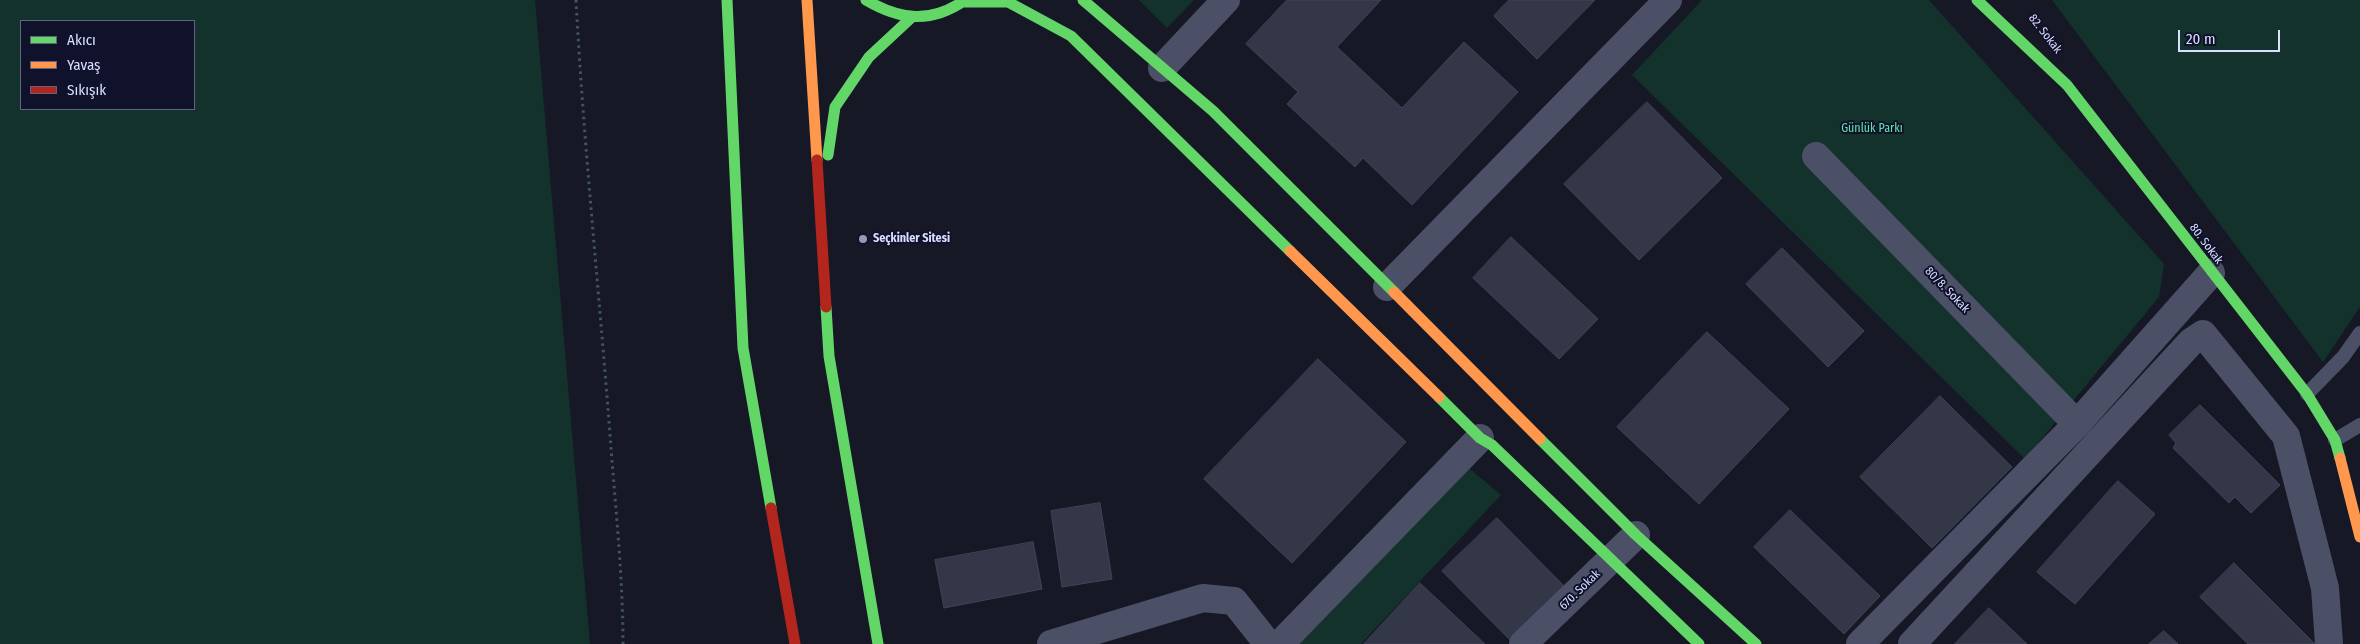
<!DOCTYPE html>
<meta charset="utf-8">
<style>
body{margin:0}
#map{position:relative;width:2360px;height:644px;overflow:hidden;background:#161826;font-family:"Fira Sans Condensed",sans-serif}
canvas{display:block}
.legend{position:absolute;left:20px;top:20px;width:175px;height:90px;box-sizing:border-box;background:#10122c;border:1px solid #616480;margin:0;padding:6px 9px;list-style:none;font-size:15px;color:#dbdfff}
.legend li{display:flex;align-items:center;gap:10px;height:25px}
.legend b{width:25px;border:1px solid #616480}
.scale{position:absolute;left:2178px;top:30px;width:102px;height:22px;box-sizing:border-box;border:2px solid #dbdfff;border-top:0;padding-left:6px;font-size:15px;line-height:18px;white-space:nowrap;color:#dbdfff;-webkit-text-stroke:4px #10122c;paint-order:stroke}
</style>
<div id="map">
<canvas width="2360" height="644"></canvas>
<ul class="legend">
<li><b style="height:6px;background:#63d668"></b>Akıcı</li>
<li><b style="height:6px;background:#ff974d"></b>Yavaş</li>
<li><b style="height:6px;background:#b3261e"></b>Sıkışık</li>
</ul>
<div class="scale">20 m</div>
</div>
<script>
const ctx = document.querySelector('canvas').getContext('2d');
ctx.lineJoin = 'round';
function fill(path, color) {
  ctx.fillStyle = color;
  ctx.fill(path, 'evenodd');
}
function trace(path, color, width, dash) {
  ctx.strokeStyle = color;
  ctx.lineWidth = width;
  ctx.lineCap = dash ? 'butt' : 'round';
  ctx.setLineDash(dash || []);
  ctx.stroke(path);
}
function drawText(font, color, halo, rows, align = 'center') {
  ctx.font = font + ' "Fira Sans Condensed",sans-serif';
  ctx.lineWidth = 4;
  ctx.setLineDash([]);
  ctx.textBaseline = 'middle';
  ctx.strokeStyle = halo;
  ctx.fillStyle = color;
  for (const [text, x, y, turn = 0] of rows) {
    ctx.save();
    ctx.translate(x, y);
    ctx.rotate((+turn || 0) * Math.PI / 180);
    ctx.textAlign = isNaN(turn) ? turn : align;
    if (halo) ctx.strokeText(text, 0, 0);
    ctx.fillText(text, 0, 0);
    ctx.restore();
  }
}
fill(new Path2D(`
 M 0,0 L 535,0 L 590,644 L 0,644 ZM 21,21 L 194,21 L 194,109 L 21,109 Z
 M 1139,0 L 1194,0 L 1167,28 Z
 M 1702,0 L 1929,0 L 2164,264 L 2159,297 L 2025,459 L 1632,75 Z
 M 2052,0 L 2360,0 L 2360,307 L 2323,362 Z
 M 1469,468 L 1501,495 L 1361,644 L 1299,644 Z`), '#13322c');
const building = new Path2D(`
 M 1287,0 L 1381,0 L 1337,47 L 1402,108 L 1464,42 L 1518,92 L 1412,205 L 1363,158 L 1355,167 L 1287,104 L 1298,92 L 1246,44 Z
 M 1509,0 L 1595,0 L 1537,59 L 1494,16 Z
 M 1647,102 L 1722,178 L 1639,260 L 1564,184 Z
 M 1511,237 L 1598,319 L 1559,359 L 1473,278 Z
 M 1782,248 L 1864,331 L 1828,367 L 1746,284 Z
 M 1707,332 L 1789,409 L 1699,504 L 1617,427 Z
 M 1318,359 L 1406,442 L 1292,563 L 1204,479 Z
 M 1940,396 L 2012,467 L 1932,548 L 1860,477 Z
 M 2200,405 L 2280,485 L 2251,513 L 2235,497 L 2229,503 L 2173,448 L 2176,443 L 2169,435 Z
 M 2118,481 L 2155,514 L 2075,604 L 2037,572 Z
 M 1100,503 L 1112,579 L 1062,587 L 1051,511 Z
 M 1790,510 L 1880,596 L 1844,634 L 1754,547 Z
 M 1497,518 L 1565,587 L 1510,640 L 1442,571 Z
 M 1033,542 L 1042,589 L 944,608 L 935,560 Z
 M 2234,563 L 2315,644 L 2248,644 L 2200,597 Z
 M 1420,583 L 1485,644 L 1364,644 Z
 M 1989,608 L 2027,644 L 1955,644 Z
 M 2164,631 L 2178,644 L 2149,644 Z`);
fill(building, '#343747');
trace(building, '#414358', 1);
trace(new Path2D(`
 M 576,0 C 584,150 600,299 611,448 C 616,513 623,579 623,644`), '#42545d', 3, [2.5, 4]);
trace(new Path2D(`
 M 2307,394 L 2343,357 L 2360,333
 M 2335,440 L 2360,425`), '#4c5066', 14);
trace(new Path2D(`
 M 1162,68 L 1226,0
 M 1816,156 L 2077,424
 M 1387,287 L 1668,0
 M 1051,644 L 1203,598 L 1234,601 L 1268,644
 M 1280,644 L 1480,438
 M 1523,644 L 1636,535
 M 1860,644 L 2077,424 L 2211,273
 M 1912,644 L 2191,342 L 2203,334 L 2286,436 L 2325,588 L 2329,644`), '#4c5066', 28);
trace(new Path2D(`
 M 727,0 L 743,348 L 771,508
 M 866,0 C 900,20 931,24 965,0
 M 1083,0 L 1213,111 L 1394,292
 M 1977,0 L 2067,85 L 2307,394 L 2335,440 L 2340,458
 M 964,2 L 1008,2 L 1071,36 L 1290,251
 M 828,155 L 835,107 L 869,57 L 912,17
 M 826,307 L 829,356 L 878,644
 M 1439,397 L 1480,438 L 1492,445 L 1699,644
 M 1540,439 L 1636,535 L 1756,644`), '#63d668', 11);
trace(new Path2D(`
 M 807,0 L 817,160
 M 1290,251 L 1439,397
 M 1394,292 L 1540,439
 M 2340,458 L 2360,537`), '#ff974d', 11);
trace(new Path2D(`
 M 817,160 L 826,307
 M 771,508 L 795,644`), '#b3261e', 11);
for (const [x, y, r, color] of [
 [863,239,5,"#9699b3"]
]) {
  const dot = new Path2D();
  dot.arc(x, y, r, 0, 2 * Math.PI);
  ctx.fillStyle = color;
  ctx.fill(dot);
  trace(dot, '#10122c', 2);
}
drawText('12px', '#dbdfff', '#10122c', [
 ["82. Sokak",2045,34,52],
 ["80. Sokak",2206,244,53],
 ["80/8. Sokak",1947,290,46],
 ["670. Sokak",1580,590,-44]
]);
drawText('12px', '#62e4a7', '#10122c', [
 ["Günlük Parkı",1872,129]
]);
drawText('bold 12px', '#dbdfff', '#10122c', [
 ["Seçkinler Sitesi",873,239]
], 'left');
</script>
